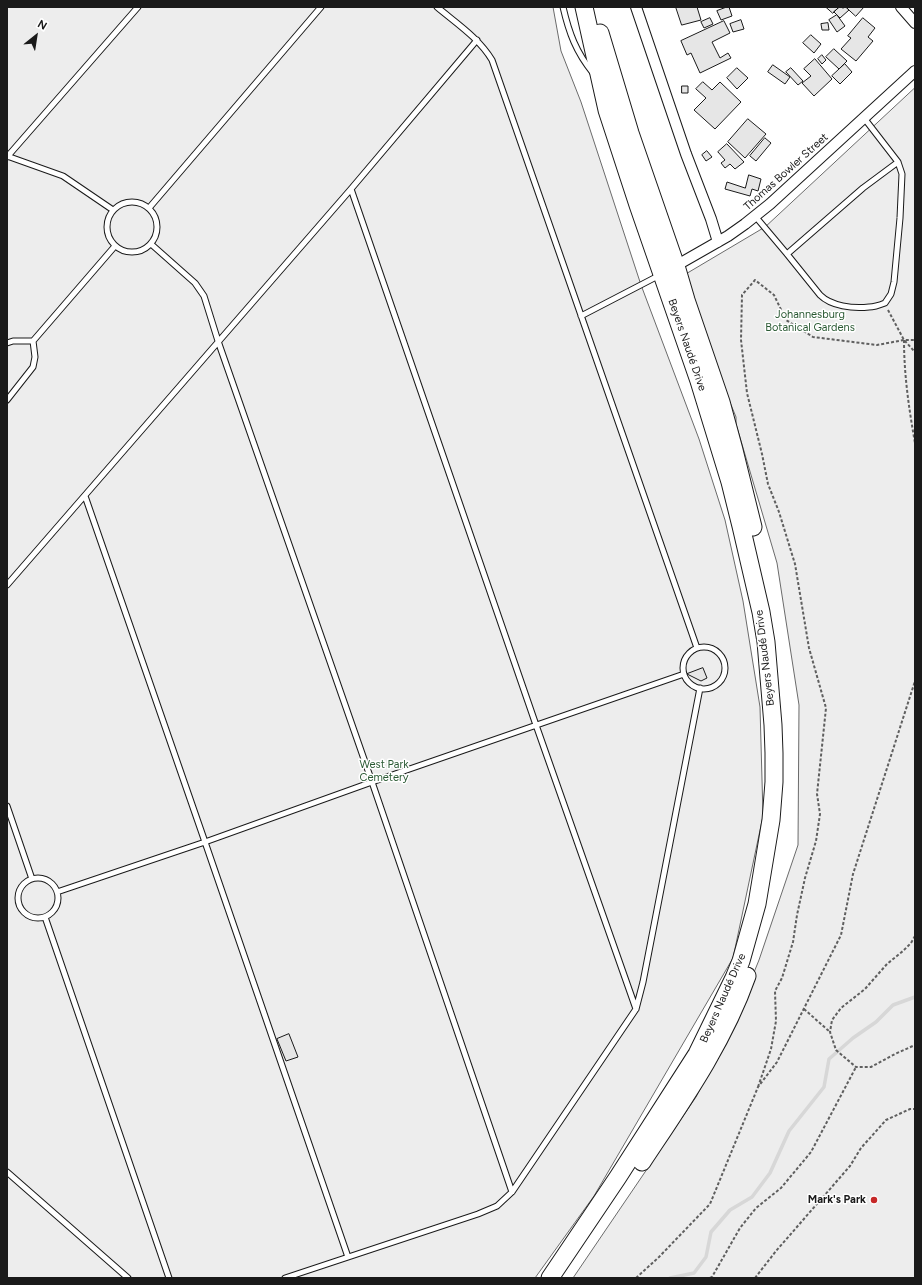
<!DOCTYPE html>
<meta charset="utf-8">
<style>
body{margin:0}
#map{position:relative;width:922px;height:1285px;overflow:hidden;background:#fff;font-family:Figtree,sans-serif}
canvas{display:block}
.frame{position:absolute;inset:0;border:8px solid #1a1a1a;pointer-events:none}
.north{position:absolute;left:16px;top:16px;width:40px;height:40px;-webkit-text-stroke:3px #fff;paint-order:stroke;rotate:30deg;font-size:11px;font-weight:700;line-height:16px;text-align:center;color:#1a1a1a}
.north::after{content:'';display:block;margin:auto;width:14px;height:18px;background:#1a1a1a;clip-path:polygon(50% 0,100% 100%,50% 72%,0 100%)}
</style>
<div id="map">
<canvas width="922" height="1285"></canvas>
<div class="frame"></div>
<div class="north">N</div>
</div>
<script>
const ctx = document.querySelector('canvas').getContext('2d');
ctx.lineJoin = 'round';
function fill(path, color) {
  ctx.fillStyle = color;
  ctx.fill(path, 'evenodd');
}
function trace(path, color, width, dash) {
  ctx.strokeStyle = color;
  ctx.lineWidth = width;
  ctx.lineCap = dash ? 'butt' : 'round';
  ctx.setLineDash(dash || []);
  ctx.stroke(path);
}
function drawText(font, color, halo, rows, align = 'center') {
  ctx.font = font + ' Figtree,sans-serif';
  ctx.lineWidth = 3;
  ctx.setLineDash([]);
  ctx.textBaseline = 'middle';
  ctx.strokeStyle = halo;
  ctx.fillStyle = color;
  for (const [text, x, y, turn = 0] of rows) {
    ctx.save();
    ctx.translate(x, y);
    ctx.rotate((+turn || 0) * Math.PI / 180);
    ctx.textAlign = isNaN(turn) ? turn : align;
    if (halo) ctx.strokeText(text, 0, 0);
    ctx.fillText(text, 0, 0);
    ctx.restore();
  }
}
const built = new Path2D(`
 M 7,7 L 553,7 L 561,51 L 581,102 L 641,285 L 699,439 L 725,520 L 743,601 L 760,707 L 763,816 L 733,958 L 594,1196 L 535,1278 L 7,1278 Z
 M 915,88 L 915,1278 L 573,1278 L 696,1097 L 731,1029 L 759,960 L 798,845 L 799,705 L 777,563 L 736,424 L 736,417 L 679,278 L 765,227 Z`);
fill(built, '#ededed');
trace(built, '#6a6a6a', 1);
trace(new Path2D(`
 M 670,1278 L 694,1273 L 706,1257 L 711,1232 L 730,1210 L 752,1197 L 770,1173 L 789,1131 L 824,1087 L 829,1059 L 853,1038 L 876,1022 L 893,1005 L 915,997`), '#d7d7d7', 3.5);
const building = new Path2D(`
 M 676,7 L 697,7 L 701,20 L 682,25 Z
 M 727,7 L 729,7 L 732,16 L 721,20 L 717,11 Z
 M 826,7 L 839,7 L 833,13 Z
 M 840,7 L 843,8 L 846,7 L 849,10 L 840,18 L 834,12 Z
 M 846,7 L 864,7 L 856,16 Z
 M 837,15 L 845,26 L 837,32 L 829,20 Z
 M 710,18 L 713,24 L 704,28 L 701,22 Z
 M 863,18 L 875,28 L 868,37 L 873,41 L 856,61 L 841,49 L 851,38 L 848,36 Z
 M 741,20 L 744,29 L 733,32 L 730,24 Z
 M 724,21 L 730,33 L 712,42 L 720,58 L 728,53 L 731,58 L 700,73 L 691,53 L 687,55 L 681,41 Z
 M 828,23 L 829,30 L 822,30 L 821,24 Z
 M 811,35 L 821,44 L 814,53 L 803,43 Z
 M 834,49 L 847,61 L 839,69 L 826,57 Z
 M 822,55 L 826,60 L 822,64 L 818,59 Z
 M 815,59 L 832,79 L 814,96 L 802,83 L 811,76 L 804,69 Z
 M 845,64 L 852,72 L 840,84 L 832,76 Z
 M 773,65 L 790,77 L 785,84 L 768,72 Z
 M 737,68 L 748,78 L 737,89 L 727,78 Z
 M 791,68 L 803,81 L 798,85 L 786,72 Z
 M 703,82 L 712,90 L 720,82 L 741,102 L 715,129 L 694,110 L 706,98 L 696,89 Z
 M 682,86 L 688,86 L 688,93 L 682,93 Z
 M 748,119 L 766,134 L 745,158 L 728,142 Z
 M 765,138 L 771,143 L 756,161 L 750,156 Z
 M 727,144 L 744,162 L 735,169 L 730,164 L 725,168 L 721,163 L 725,160 L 718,152 Z
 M 707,151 L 712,157 L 706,161 L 702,155 Z
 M 749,175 L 761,179 L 758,191 L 752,189 L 750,196 L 725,189 L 727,182 L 745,188 Z
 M 703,668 L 707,678 L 701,681 L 687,674 Z
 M 289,1034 L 298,1057 L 286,1061 L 277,1039 Z`);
fill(building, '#e6e6e6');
trace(building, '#1a1a1a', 1);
const lane = new Path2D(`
 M 437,7 C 456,23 479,38 492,60 L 697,648
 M 563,7 C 569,33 576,52 593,73
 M 7,156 L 63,176 L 113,210
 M 7,157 L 138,7
 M 351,189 L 536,725 L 636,1009
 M107 227a25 25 0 1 1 50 0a25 25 0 1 1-50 0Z
 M 149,208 L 321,7
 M 755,216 L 787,254 L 820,295 C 831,306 853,309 869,307 C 874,307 880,305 885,303 L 891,294 L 894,282 L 900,218 L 902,174 L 898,162 L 864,118
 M 151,244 L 195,283 L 204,296 L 218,341 L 372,782 L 512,1192
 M 787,254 L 863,188 L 898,162
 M 581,316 L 660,275
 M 7,343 L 13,341 L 33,341 L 115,246
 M 7,400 L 33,367 L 35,357 L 33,341
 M 85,496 L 205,842 L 348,1257
 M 7,585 L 351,189 L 477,40
 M683 668a21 21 0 1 1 42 0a21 21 0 1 1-42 0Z
 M 7,806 L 32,879
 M18 898a20 20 0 1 1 40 0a20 20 0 1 1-40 0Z
 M 57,892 L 205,842 L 372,782 L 684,674
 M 45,917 L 169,1278
 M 7,1172 L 128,1278
 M 285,1278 L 478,1214 L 497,1206 L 512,1192 L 636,1009 L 643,982 L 700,688`);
const street = new Path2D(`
 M 636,7 L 686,154 L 711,219 L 718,242
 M 901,7 L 915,23
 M 672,268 L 728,236 L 745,224 L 770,204 L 915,71`);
const primary = new Path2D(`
 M 600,33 L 630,133 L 676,266 L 686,300 L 721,402 L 734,450 L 753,527
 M 642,1162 C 681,1103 723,1044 747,976
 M 550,1278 L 618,1177 L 697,1054 L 734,978 L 741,961 L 757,904 L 771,820 L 774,782 L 774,753 L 773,725 L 766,642 L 761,612 L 741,526 L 730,482 L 699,381 L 638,205 L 607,110 L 584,7`);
trace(lane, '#1a1a1a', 7);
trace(street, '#1a1a1a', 12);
trace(primary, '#1a1a1a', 19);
trace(new Path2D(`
 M 888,310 L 904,340 L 915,352
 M 904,340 C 904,375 909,409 915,443
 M 915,936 L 911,943 L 903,951 L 887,964 L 865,989 L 841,1008 L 832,1020 L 830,1032 L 836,1050 L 856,1067 L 871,1067 L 895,1054 L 915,1045
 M 804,1009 L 830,1032
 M 758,1087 L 771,1049 L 776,1021 L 775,991 L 782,978 L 793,942 L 797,915 L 805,878 L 816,841 L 820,814 L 817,794 L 826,708 L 809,648 L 795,564 L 779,512 L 768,484 L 762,454 L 747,393 L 741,340 L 742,295 L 755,280 L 774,295 L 786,320 L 813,337 L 877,345 L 904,340 L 915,340
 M 636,1278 L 659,1257 L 710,1204 L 758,1087 L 777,1062 L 841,935 L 853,874 L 915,681
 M 710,1278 L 712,1277 L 740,1228 L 756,1208 L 781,1188 L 811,1152 L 856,1067
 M 755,1278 L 776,1251 L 850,1166 L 861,1148 L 886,1120 L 910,1109 L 915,1109`), '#5f5f5f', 2, [3, 2]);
trace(lane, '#fff', 5);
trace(street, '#fff', 10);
trace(primary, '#fff', 17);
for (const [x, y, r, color] of [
 [874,1200,4,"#c62828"]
]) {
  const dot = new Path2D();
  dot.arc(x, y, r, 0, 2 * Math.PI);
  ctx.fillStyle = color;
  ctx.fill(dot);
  trace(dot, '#fff', 1.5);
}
drawText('11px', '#1a1a1a', '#fff', [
 ["Thomas Bowler Street",786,172,-42],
 ["Beyers Naudé Drive",687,345,71],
 ["Beyers Naudé Drive",765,658,-97],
 ["Beyers Naudé Drive",723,998,-66]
]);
drawText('11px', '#2b5a34', '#fff', [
 ["Johannesburg",810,315],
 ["Botanical Gardens",810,328],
 ["West Park",384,765],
 ["Cemetery",384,778]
]);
drawText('bold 11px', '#1a1a1a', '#fff', [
 ["Mark's Park",866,1200]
], 'right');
</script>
